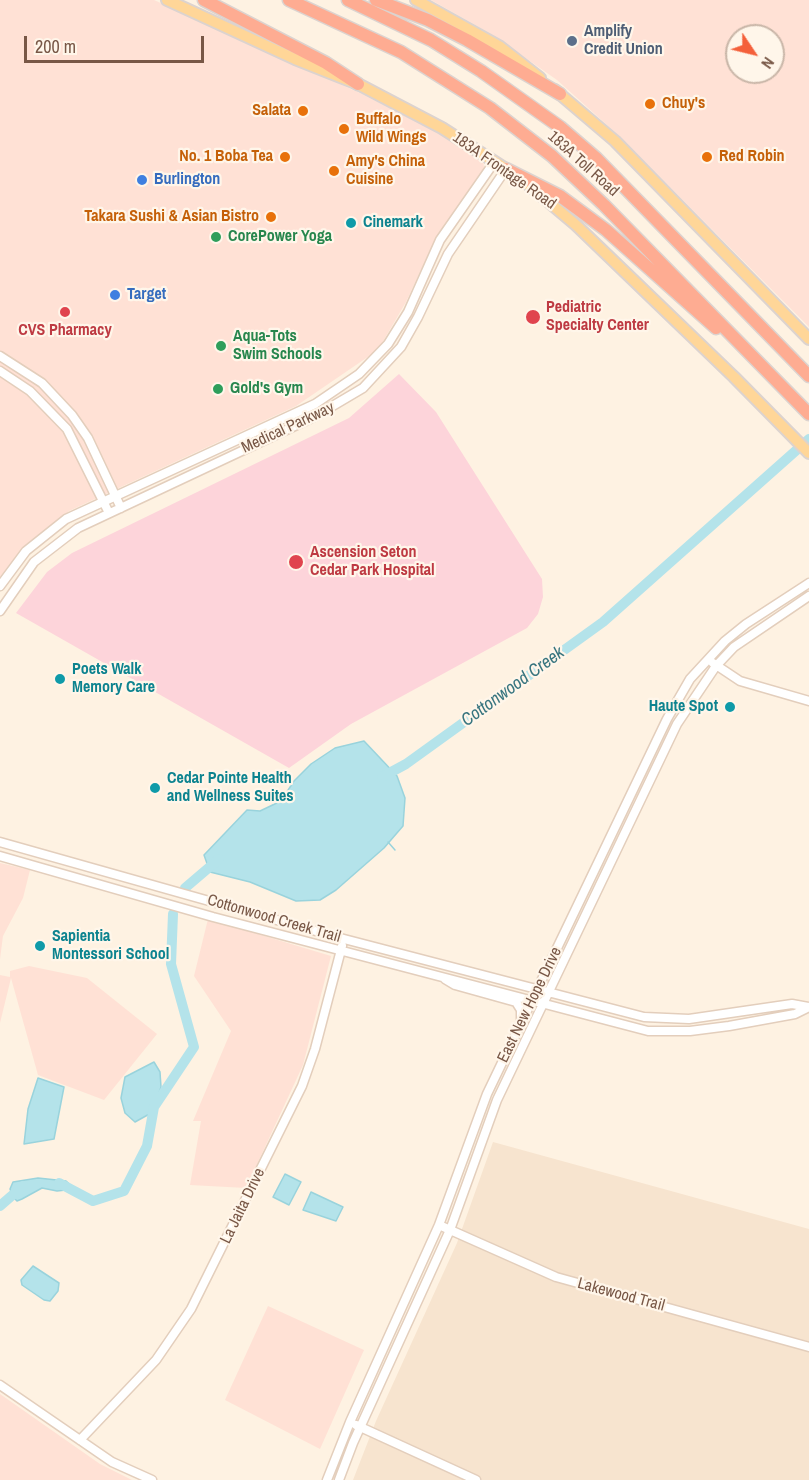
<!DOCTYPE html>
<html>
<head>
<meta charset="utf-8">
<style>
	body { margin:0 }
	#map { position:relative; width:809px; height:1480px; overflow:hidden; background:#fef2e2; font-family:"Archivo Narrow",sans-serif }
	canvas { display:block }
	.north { position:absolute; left:725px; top:24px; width:60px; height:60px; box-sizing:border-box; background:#fff6ea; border:2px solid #c9b6a8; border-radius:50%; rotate:125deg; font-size:16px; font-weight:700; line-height:24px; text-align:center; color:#785746 }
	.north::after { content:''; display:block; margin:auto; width:21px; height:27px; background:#f4603b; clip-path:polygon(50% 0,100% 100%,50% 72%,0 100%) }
	.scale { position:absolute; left:24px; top:36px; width:180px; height:27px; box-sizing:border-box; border:3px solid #785746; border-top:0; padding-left:8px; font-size:18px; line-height:21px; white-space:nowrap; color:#785746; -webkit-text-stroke:4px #fff6ea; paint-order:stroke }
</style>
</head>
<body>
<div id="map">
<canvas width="809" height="1480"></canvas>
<div class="north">N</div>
<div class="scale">200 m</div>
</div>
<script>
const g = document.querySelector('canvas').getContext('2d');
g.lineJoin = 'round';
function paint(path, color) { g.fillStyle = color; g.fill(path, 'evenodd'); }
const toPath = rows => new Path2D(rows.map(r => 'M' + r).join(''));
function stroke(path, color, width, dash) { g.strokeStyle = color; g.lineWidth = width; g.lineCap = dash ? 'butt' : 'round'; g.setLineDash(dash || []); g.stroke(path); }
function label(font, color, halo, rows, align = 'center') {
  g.font = font + ' "Archivo Narrow",sans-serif'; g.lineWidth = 4.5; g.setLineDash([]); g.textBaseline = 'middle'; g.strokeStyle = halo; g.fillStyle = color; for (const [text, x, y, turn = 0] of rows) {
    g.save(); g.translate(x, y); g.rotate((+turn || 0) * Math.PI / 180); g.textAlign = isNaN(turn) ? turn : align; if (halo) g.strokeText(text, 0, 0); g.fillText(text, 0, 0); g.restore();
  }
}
paint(toPath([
	[493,1142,809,1229,809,1480,353,1480,376,1421,457,1243]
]), '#f7e4cf');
paint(toPath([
	[0,0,154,0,362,94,438,133,483,160,484,168,437,236,406,302,378,350,296,406,69,511,23,549,0,577],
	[431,0,809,0,809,327,617,134,557,80,491,34],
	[737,36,773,36,773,72,737,72],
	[0,863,30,870,23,898,3,936,0,959],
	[208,919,331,956,303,1065,246,1188,190,1185,201,1121,193,1121,231,1031,194,976],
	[29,966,87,978,157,1034,104,1100,38,1075,11,978,0,1023,0,975,10,977,10,971],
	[268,1306,364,1350,320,1449,225,1400],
	[0,1394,100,1464,132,1480,0,1480]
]), '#ffe1d5');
paint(toPath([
	[399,374,436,412,542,579,543,597,538,614,527,628,351,724,289,768,16,613,47,572,72,553,349,418]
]), '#fdd4da');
const water = toPath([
	[364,741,397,776,405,798,403,826,384,848,336,890,320,900,296,901,250,882,210,872,204,855,247,810,260,811,281,801,294,781,311,764,335,748,364,741],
	[154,1062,160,1072,161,1087,153,1112,135,1122,125,1113,121,1098,125,1077,154,1062],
	[38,1078,64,1087,54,1139,24,1144,28,1109,38,1078],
	[285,1174,301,1182,289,1205,273,1197,285,1174],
	[38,1178,66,1181,75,1189,57,1191,42,1188,22,1199,17,1201,13,1197,10,1189,13,1182,38,1178],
	[311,1192,343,1207,336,1221,303,1210,311,1192],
	[33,1266,59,1283,58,1291,50,1301,44,1300,22,1285,21,1280,33,1266]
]);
paint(water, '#b4e3ea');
stroke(water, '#99d3dc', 1.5);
stroke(toPath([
	[388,842,395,850]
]), '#99d3dc', 1.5);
stroke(toPath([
	[382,777,406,764,603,622,809,439],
	[185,888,219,859],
	[59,1183,93,1201,124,1191,147,1146,154,1107,194,1047,171,964,173,914],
	[0,1206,23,1186]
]), '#b4e3ea', 10);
const minor = toPath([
	[0,356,42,383,72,415,88,438,121,508],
	[0,371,30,391,67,429,109,513],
	[0,586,26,551,66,519,315,404,359,374,388,344,408,312,440,240,495,161],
	[0,611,34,562,78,528,314,417,363,388,401,347,418,317,448,254,506,169],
	[713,663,740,681,809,701],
	[0,842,344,939,644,1017,689,1019,792,1004,809,1007],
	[0,856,213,917,648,1031,690,1031,729,1026,795,1014,809,1007],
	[445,979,455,985,516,1002,521,1010,521,1021],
	[439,1225,556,1277,809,1347],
	[0,1385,112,1462,152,1480],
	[356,1425,476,1480],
	[80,1440,156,1360,191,1309,302,1086,315,1049,342,946],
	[327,1480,350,1422,439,1225,487,1094,667,719,690,679,725,641,746,624,809,583],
	[339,1480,353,1443,450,1230,497,1100,677,724,716,666,734,647,809,596]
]);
const major = toPath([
	[167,0,295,59,358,84,442,128,512,173],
	[416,0,499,46,540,78],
	[555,90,615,141,809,339],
	[525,182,576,225,734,377,809,453]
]);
const highway = toPath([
	[204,0,326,63,358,84],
	[289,0,401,52,490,108,552,156,604,205,809,414],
	[348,0,431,40,481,71,560,127,596,158,809,376],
	[376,0,428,20,467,40,560,94],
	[506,169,560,196,606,230,716,328]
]);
stroke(minor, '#e3cebc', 11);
stroke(major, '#dcd3cf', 14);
stroke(highway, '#dcd3cf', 15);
stroke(minor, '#fff', 8);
stroke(major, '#ffd698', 10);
stroke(highway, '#feac92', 12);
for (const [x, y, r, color] of [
	[572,41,6,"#5c6f8a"],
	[650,104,6,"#e8710a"],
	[303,111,6,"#e8710a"],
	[344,129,6,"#e8710a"],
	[285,157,6,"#e8710a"],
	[707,157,6,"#e8710a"],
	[334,171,6,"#e8710a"],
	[142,180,6,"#3f7fe0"],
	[271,217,6,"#e8710a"],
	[351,223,6,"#0f9aa8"],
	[216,237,6,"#2e9e5b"],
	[115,295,6,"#3f7fe0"],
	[65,312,6,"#e0444e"],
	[533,317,8,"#e0444e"],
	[221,346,6,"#2e9e5b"],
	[218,389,6,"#2e9e5b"],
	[296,562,8,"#e0444e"],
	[60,679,6,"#0f9aa8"],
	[730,707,6,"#0f9aa8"],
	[155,788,6,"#0f9aa8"],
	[40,946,6,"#0f9aa8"]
]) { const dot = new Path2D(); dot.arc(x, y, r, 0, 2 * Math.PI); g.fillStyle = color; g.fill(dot); stroke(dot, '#fff6ea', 2); }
label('bold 16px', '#4e5e75', '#fff6ea', [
	["Amplify",584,32],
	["Credit Union",584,50]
], 'left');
label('bold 16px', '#c56008', '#fff6ea', [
	["Chuy's",662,104],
	["Salata",291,111,"right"],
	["Buffalo",356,120],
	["Wild Wings",356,138],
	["No. 1 Boba Tea",273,157,"right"],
	["Red Robin",719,157],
	["Amy's China",346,162],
	["Cuisine",346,180],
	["Takara Sushi & Asian Bistro",259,217,"right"]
], 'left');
label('16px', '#785746', '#fff6ea', [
	["183A Toll Road",583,164,42],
	["183A Frontage Road",504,171,35],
	["Medical Parkway",288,428,-25],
	["Cottonwood Creek Trail",274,919,16],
	["East New Hope Drive",530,1005,-64],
	["La Jaita Drive",243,1206,-64],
	["Lakewood Trail",621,1295,15]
]);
label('bold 16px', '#366cbe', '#fff6ea', [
	["Burlington",154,180],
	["Target",127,295]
], 'left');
label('bold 16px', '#0d838f', '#fff6ea', [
	["Cinemark",363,223],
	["Poets Walk",72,670],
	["Memory Care",72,688],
	["Haute Spot",718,707,"right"],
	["Cedar Pointe Health",167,779],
	["and Wellness Suites",167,797],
	["Sapientia",52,937],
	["Montessori School",52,955]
], 'left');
label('bold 16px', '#27864d', '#fff6ea', [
	["CorePower Yoga",228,237],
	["Aqua-Tots",233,337],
	["Swim Schools",233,355],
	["Gold's Gym",230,389]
], 'left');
label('bold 16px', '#be3a42', '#fff6ea', [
	["Pediatric",546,308],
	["Specialty Center",546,326],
	["CVS Pharmacy",65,331,"center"],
	["Ascension Seton",310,553],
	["Cedar Park Hospital",310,571]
], 'left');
label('italic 18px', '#38757f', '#fff6ea', [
	["Cottonwood Creek",513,687,-36]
]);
</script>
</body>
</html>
